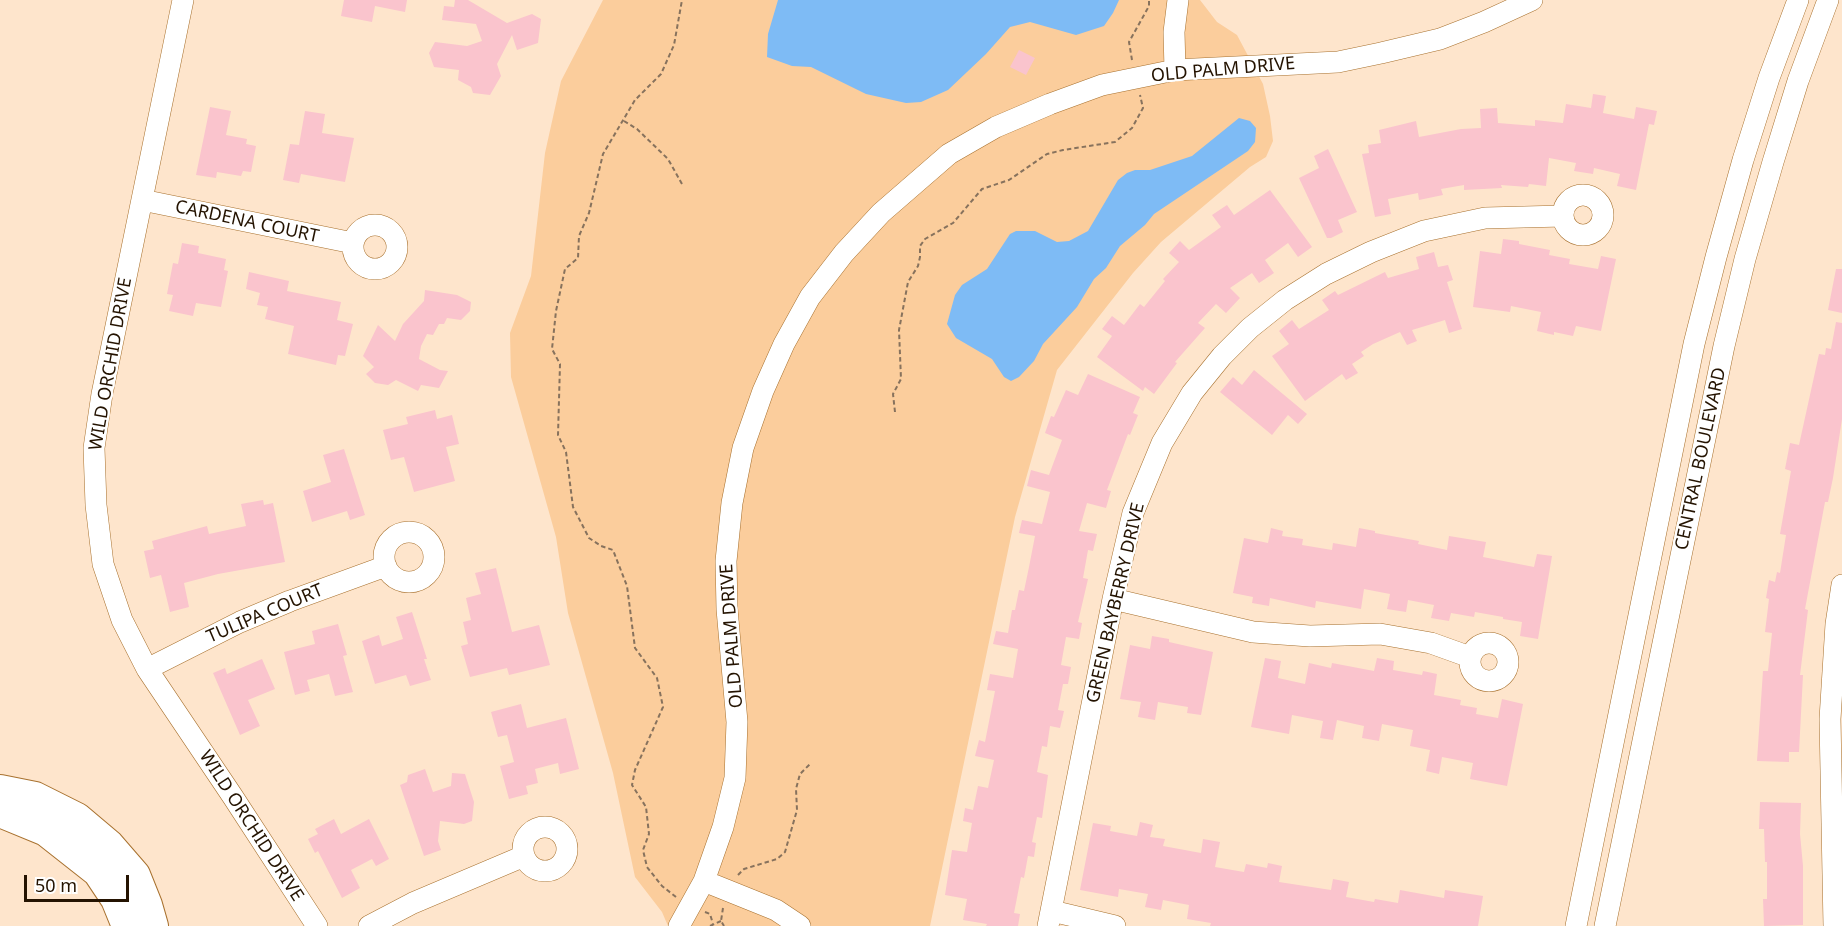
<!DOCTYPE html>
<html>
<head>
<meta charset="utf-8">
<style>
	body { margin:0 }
	#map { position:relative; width:1842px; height:926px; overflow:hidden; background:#fee5cc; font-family:"Noto Sans",sans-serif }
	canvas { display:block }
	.scale { position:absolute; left:24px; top:875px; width:105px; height:27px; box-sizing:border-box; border:3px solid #241301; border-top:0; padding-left:8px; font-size:18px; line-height:21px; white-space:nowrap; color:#241301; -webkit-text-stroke:4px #fff; paint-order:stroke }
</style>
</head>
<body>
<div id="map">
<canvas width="1842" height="926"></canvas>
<div class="scale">50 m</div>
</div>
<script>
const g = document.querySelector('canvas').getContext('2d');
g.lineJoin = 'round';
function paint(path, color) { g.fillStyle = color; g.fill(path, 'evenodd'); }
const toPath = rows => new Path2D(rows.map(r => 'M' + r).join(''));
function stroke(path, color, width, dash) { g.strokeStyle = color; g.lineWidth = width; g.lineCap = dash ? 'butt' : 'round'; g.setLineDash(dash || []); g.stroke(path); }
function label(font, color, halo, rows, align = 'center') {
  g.font = font + ' "Noto Sans",sans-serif'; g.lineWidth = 4.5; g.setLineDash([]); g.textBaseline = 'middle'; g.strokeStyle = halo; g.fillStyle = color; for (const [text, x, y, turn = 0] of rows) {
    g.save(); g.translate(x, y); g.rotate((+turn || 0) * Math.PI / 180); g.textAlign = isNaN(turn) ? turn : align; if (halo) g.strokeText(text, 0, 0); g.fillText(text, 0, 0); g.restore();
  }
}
paint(toPath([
	[603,0,1200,0,1217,22,1237,35,1263,84,1270,116,1273,141,1266,157,1250,167,1161,242,1133,273,1057,370,1015,517,930,926,668,926,662,912,635,877,613,773,568,613,556,537,511,377,510,333,531,276,545,153,561,81]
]), '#fbcd9c');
paint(toPath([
	[778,0,1119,0,1113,13,1104,26,1076,35,1030,22,1010,27,986,54,948,90,921,102,906,103,866,94,811,67,792,66,767,57,768,34],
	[1239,118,1250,121,1256,128,1255,142,1248,151,1154,214,1145,225,1120,246,1106,268,1094,279,1077,307,1043,344,1034,361,1019,377,1011,381,1004,377,992,359,956,338,947,324,955,295,962,285,987,269,1010,234,1016,231,1035,231,1057,242,1069,241,1088,231,1118,180,1127,173,1135,170,1150,170,1192,156]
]), '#7ebbf5');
paint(toPath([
	[344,0,407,0,405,12,375,6,372,22,341,16],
	[455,0,468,0,507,23,532,14,541,19,538,43,517,50,512,35,497,64,501,76,490,95,473,93,471,87,458,80,459,70,434,67,429,53,435,42,467,46,482,41,476,24,442,20,444,6,454,7],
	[1019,50,1035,58,1026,75,1010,67],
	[1593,94,1606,96,1603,113,1634,119,1636,107,1657,111,1654,125,1649,124,1636,190,1617,186,1620,174,1594,168,1593,174,1574,171,1576,163,1549,158,1546,186,1529,184,1528,187,1501,185,1502,188,1464,190,1464,185,1441,189,1443,195,1419,200,1418,193,1388,199,1391,214,1375,217,1362,154,1369,153,1368,145,1381,143,1379,130,1416,121,1419,137,1461,129,1481,128,1480,109,1497,108,1498,123,1535,126,1535,120,1563,123,1566,104,1591,108],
	[210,107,231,111,226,135,247,139,246,144,256,146,251,172,243,171,241,176,217,172,216,178,196,175],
	[305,111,325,114,322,133,354,138,345,182,301,174,299,183,283,180,290,144,299,145],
	[1328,149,1357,212,1338,220,1343,232,1331,238,1327,238,1299,178,1319,168,1314,156],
	[1270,190,1312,247,1298,257,1288,243,1265,260,1274,273,1259,283,1252,273,1230,288,1240,298,1226,313,1216,304,1198,323,1205,328,1175,362,1177,363,1154,394,1145,387,1143,391,1097,357,1112,336,1102,329,1112,316,1124,325,1140,304,1144,307,1165,281,1163,279,1179,262,1169,253,1180,241,1189,250,1221,227,1212,215,1227,205,1234,215],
	[1503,239,1519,241,1519,244,1550,250,1549,255,1570,259,1569,264,1598,269,1601,256,1616,259,1601,331,1576,326,1573,336,1554,332,1554,335,1537,331,1541,312,1511,306,1510,312,1473,307,1480,251,1501,254],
	[182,243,199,246,198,253,226,259,224,270,228,271,221,307,196,303,193,316,169,311,173,295,167,294,173,263,178,264],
	[1434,252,1438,267,1448,265,1453,280,1447,282,1462,329,1449,333,1445,320,1412,330,1417,341,1407,345,1400,332,1373,344,1361,352,1364,356,1352,364,1358,373,1346,380,1342,374,1305,401,1272,356,1289,344,1279,331,1292,320,1299,329,1329,310,1322,300,1335,291,1338,295,1385,272,1388,278,1419,269,1416,257],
	[1836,269,1842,269,1842,313,1828,310],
	[249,272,289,281,287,291,341,302,337,320,353,324,345,356,338,355,336,365,288,354,294,326,265,319,268,307,257,305,260,293,246,289],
	[425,290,457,295,471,302,470,311,461,320,447,318,444,324,439,324,433,335,427,334,421,346,419,359,440,370,448,371,439,388,421,385,418,391,396,380,388,385,375,383,366,374,374,367,363,356,378,325,395,341,403,324,424,301],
	[1836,322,1842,323,1842,419,1833,478,1828,502,1825,502,1805,609,1808,610,1800,675,1803,675,1799,752,1789,752,1789,762,1757,761,1763,671,1768,671,1772,633,1765,632,1769,599,1766,598,1769,580,1775,582,1777,572,1780,573,1786,535,1780,534,1791,471,1785,469,1790,443,1799,445,1819,354,1825,355,1826,348,1831,349],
	[1254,370,1307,414,1298,424,1288,415,1272,435,1220,392,1233,377,1242,385],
	[1088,374,1140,397,1133,413,1138,415,1130,435,1128,434,1107,490,1111,491,1106,508,1087,503,1079,531,1097,534,1093,551,1088,550,1083,578,1088,579,1078,622,1082,623,1079,639,1066,637,1061,665,1071,667,1068,684,1063,684,1058,710,1064,711,1060,728,1050,726,1047,747,1042,746,1037,772,1048,775,1042,818,1037,817,1032,842,1036,843,1034,857,1028,856,1024,878,1021,877,1014,913,1020,914,1018,926,986,926,987,924,963,920,967,899,945,895,952,850,967,852,972,823,963,821,965,808,973,810,978,786,988,788,994,760,975,756,979,740,985,742,995,691,987,690,990,674,1013,678,1018,649,993,644,996,631,1008,633,1012,610,1015,610,1019,590,1024,591,1029,567,1035,536,1019,533,1022,520,1042,524,1050,492,1027,486,1031,470,1049,475,1062,440,1045,433,1051,416,1054,417,1066,390,1078,395],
	[435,410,437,419,452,415,459,444,446,447,455,481,414,492,404,457,391,460,383,430,408,424,406,417],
	[344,449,365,515,350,520,347,511,312,522,303,491,331,482,323,455],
	[263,500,264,505,273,503,285,562,218,574,184,583,189,607,170,612,161,575,150,578,144,551,154,549,152,541,207,526,209,534,246,526,241,504],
	[1271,528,1283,531,1282,536,1303,539,1302,545,1332,550,1333,543,1356,547,1359,528,1375,531,1375,533,1419,541,1418,544,1447,550,1449,536,1486,542,1483,557,1534,567,1537,554,1552,556,1538,639,1520,636,1522,622,1503,619,1503,617,1475,612,1474,617,1451,613,1449,621,1431,618,1434,605,1408,600,1406,612,1387,609,1390,594,1364,589,1361,609,1316,601,1315,608,1270,598,1269,606,1252,603,1253,597,1233,593,1244,538,1268,543],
	[496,568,512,632,539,625,550,665,509,675,507,668,470,677,461,646,468,644,463,622,471,620,466,598,481,594,475,573],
	[412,612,427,659,424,659,431,680,410,686,406,675,375,684,362,641,379,635,382,646,403,639,396,617],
	[338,624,347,655,343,656,353,692,335,696,329,674,307,680,310,691,295,695,284,652,315,644,312,631],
	[1152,636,1169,639,1169,642,1213,652,1201,715,1187,713,1188,707,1158,702,1155,720,1138,717,1141,702,1120,699,1130,645,1150,649],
	[1265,658,1281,661,1278,678,1305,684,1309,663,1331,668,1332,663,1374,671,1377,658,1394,661,1393,670,1422,675,1423,671,1437,674,1434,695,1461,700,1460,705,1477,708,1476,714,1498,718,1502,699,1523,704,1507,786,1470,779,1473,763,1442,757,1439,774,1426,771,1430,750,1410,746,1413,730,1382,724,1379,741,1362,738,1364,726,1337,720,1333,740,1320,738,1323,721,1292,715,1289,734,1251,727],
	[262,659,275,689,248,700,260,726,240,735,213,673,225,668,227,674],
	[521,704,527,728,566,718,579,769,560,774,558,763,535,769,538,783,526,786,528,794,509,799,500,766,514,762,507,735,498,737,491,712],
	[425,769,433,792,451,786,452,773,465,774,474,802,472,821,464,824,440,821,438,841,441,850,424,856,400,785,407,782,408,775],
	[1760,802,1801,803,1800,834,1803,866,1803,925,1764,926,1763,899,1767,899,1767,862,1765,862,1764,829,1759,829],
	[334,819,341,834,369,819,389,859,376,866,372,859,351,870,360,888,342,898,318,851,315,853,308,839,318,834,315,829],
	[1140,822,1153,825,1150,837,1165,839,1163,846,1201,853,1203,839,1220,842,1215,867,1244,872,1246,864,1267,868,1268,863,1282,866,1279,882,1331,890,1333,879,1349,882,1346,897,1374,902,1375,899,1398,903,1400,890,1444,898,1445,890,1483,896,1478,926,1210,926,1211,923,1187,919,1189,905,1163,900,1161,910,1145,907,1148,894,1119,889,1118,897,1080,890,1093,823,1111,826,1110,831,1137,836]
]), '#fac4cd');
const minor = toPath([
	[183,0,102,394,94,448,96,505,103,564,122,620,147,669,233,797,317,926],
	[1175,70,1174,32,1178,0],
	'1563 215a20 20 0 1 1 40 0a20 20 0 1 1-40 0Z',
	[142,200,353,243],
	'353 247a22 22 0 1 1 44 0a22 22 0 1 1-44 0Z',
	'384 557a25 25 0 1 1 50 0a25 25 0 1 1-50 0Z',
	[1113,599,1253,632,1310,636,1380,634,1431,643,1470,657],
	'1470 662a19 19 0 1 1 38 0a19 19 0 1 1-38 0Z',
	[147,669,240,622,290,601,386,566],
	'523 849a22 22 0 1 1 44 0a22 22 0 1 1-44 0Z',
	[704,881,776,910,800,926],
	[1052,911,1115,926],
	[369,926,413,903,524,856],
	[679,926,704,881,723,827,735,778,737,722,727,609,726,561,732,503,743,448,763,391,784,344,810,297,844,253,881,213,949,154,996,127,1050,104,1102,85,1175,70,1338,62,1381,53,1440,39,1484,22,1532,0],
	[1048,926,1113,599,1133,513,1162,443,1192,393,1222,356,1250,328,1285,300,1326,274,1371,252,1424,231,1485,218,1563,216],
	[1576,926,1694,344,1716,257,1743,160,1769,78,1798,0],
	[1605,926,1724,346,1745,259,1773,162,1798,81,1828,0],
	[1834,926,1830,719,1836,624,1842,585]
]);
const highway = toPath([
	[0,790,35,797,77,818,109,845,135,875,147,905,153,926],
	[0,812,46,831,98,872,116,899,127,926]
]);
stroke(minor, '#a8712e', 22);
stroke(highway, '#a8712e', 32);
stroke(toPath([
	[1132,60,1129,42,1149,6,1149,0],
	[624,121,637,129,668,159,682,184],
	[895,412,893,394,901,379,899,330,908,282,918,266,920,257,920,246,925,239,953,223,982,189,1009,180,1047,154,1063,150,1115,142,1132,128,1143,108,1140,95],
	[738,875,744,869,777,859,785,852,797,810,796,789,800,774,811,763],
	[676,897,662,886,647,867,643,850,649,834,646,807,632,785,635,770,663,707,657,678,635,648,627,586,613,550,601,546,589,538,573,507,566,452,558,435,560,364,552,349,556,311,565,269,578,258,579,236,589,213,603,154,635,100,661,74,674,45,682,0],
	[723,908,721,921,724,926],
	[705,912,710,914,713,924],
	[710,926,721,921]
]), '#87725d', 2, [4.5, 3]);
stroke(minor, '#fff', 21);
stroke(highway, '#fff', 30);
label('18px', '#241301', '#fff', [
	["OLD PALM DRIVE",1223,70,-5],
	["CARDENA COURT",247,222,12],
	["WILD ORCHID DRIVE",111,364,-80],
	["CENTRAL BOULEVARD",1701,459,-78],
	["GREEN BAYBERRY DRIVE",1116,603,-77],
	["TULIPA COURT",265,614,-23],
	["OLD PALM DRIVE",732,636,-94],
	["WILD ORCHID DRIVE",251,826,57]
]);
</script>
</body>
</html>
